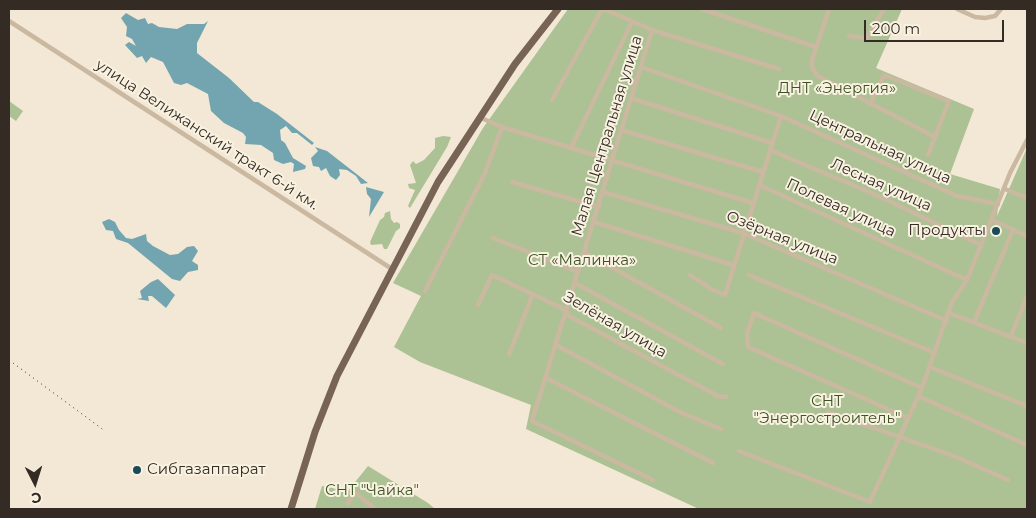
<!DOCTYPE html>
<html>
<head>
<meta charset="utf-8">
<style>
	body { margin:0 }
	#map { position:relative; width:1036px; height:518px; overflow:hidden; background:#f2e8d5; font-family:Montserrat,sans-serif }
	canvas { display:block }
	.frame { position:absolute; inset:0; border:10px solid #332b24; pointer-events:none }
	.north { position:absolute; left:10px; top:458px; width:50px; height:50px; -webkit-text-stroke:4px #faf2e1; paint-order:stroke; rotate:175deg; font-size:14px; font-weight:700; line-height:20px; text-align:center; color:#332b24 }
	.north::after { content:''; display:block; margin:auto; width:18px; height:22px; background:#332b24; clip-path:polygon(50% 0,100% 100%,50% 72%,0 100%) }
	.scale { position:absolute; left:864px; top:20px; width:140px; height:22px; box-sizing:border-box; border:2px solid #332b24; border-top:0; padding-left:6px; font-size:15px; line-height:18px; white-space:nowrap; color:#332b24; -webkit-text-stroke:4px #faf2e1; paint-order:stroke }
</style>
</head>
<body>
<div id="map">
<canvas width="1036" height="518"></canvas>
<div class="frame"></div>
<div class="north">С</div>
<div class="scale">200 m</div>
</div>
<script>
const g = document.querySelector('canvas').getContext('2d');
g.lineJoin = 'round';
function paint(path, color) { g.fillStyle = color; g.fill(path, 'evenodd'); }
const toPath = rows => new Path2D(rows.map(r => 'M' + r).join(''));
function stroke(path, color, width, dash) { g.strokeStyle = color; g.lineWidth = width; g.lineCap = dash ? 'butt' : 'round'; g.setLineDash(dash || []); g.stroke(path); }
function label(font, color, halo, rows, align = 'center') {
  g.font = font + ' Montserrat,sans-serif'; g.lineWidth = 4; g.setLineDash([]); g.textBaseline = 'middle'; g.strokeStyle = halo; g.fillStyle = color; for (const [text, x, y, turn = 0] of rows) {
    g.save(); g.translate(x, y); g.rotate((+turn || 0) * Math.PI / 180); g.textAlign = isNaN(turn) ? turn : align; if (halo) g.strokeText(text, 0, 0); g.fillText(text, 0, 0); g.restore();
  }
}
paint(toPath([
	[568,9,902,9,876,68,974,109,950,174,1000,189,997,216,1027,148,1027,509,699,509,526,429,531,405,420,362,394,347,421,296,393,283,483,128],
	[9,101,23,111,16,121,9,116],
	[443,136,451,137,447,147,410,208,408,206,415,190,409,188,408,184,416,183,410,165,413,161,416,164,424,160,435,148,435,138],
	[390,211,391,219,394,223,397,222,400,224,400,228,396,231,387,249,384,249,382,244,371,245,370,242,380,220,384,217,385,213],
	[368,466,428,503,435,509,315,509,322,486,348,491]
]), '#acc194');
paint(toPath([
	[126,13,138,20,145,18,148,24,152,23,159,27,177,29,187,24,204,24,208,21,197,43,197,53,229,78,254,102,258,102,277,114,314,143,312,145,297,133,292,133,286,126,280,130,281,140,285,143,293,158,306,166,305,169,293,172,294,164,291,162,283,164,274,160,273,153,261,145,245,144,246,137,243,133,224,123,211,111,208,94,187,83,181,85,174,83,163,62,151,57,146,63,142,56,137,58,125,45,129,42,136,46,132,39,126,36,127,27,121,18],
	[315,147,327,151,368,183,361,184,356,176,347,170,339,169,340,175,336,180,330,176,326,168,321,171,319,167,313,166,311,158,318,151],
	[366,187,384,192,369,217,371,199,367,194],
	[109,219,115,222,119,230,126,238,132,239,146,234,147,241,153,246,170,255,178,254,187,247,194,246,198,251,192,261,198,265,198,270,188,272,180,281,172,279,128,243,116,239,113,231,106,230,102,222],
	[158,279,175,295,166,308,152,296,148,296,149,301,137,299,142,298,140,291,151,282]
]), '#72a5b0');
stroke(toPath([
	[604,9,652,30,779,69],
	[702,9,816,47],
	[829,9,812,60,812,68,818,76,935,137],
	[957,9,975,17,985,18,995,16,1001,9],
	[9,21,392,269],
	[652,30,532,421,653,480],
	[849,36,867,38,884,9],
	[641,67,781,116,957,196,998,204],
	[631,98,772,143],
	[552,100,602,9],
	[870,104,884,75,949,101,928,155],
	[479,117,502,127,753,203],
	[621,130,763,172],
	[571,148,632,22],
	[770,150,874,194,981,245],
	[512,182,599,207],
	[759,185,967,280],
	[1005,189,1027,198],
	[603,192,743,233,947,321],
	[992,220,1027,236],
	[594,222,733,265],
	[493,238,578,272],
	[584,252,721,328],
	[690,275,711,289,725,295,781,116],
	[749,275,935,353],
	[575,283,723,364],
	[425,291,485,173,502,127],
	[478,305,492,275,566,310,569,316,718,396,726,397],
	[949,313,1027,343],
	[974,322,1013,230],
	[1011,336,1027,296],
	[556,345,680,412,721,429],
	[509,354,533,294],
	[930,367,1027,406],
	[546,378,713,463],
	[918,396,1027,445],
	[828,412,954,456,1008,480],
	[908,418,748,347,747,333,754,313,922,388],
	[739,451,870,502,922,388,952,302,967,280,1010,173,1027,140],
	[348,503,355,492,375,509]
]), '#cab9a0', 4.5);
stroke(toPath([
	[291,509,315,432,337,376,438,182,515,64,558,9]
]), '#776454', 7);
stroke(toPath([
	[9,360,105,431]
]), '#332b24', 1, [1, 4]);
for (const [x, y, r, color] of [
	[996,231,5,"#184a57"],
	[137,470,5,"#184a57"]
]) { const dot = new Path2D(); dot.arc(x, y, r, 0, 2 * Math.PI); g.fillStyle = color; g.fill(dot); stroke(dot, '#faf2e1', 2); }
label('15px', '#3c5326', '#faf2e1', [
	["ДНТ «Энергия»",837,89],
	["CТ «Малинка»",582,261],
	["СНТ",827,402],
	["\"Энергостроитель\"",827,419],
	["СНТ \"Чайка\"",372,491]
]);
label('15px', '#332b24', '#faf2e1', [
	["улица Велижанский тракт 6-й км.",207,135,33],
	["Малая Центральная улица",607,136,-73],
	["Центральная улица",880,147,25],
	["Лесная улица",881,185,24],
	["Полевая улица",841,208,25],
	["Озёрная улица",782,238,22],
	["Зелёная улица",615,325,30]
]);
label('15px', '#332b24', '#faf2e1', [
	["Продукты",986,231],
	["Сибгазаппарат",147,470,"left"]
], 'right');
</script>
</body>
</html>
